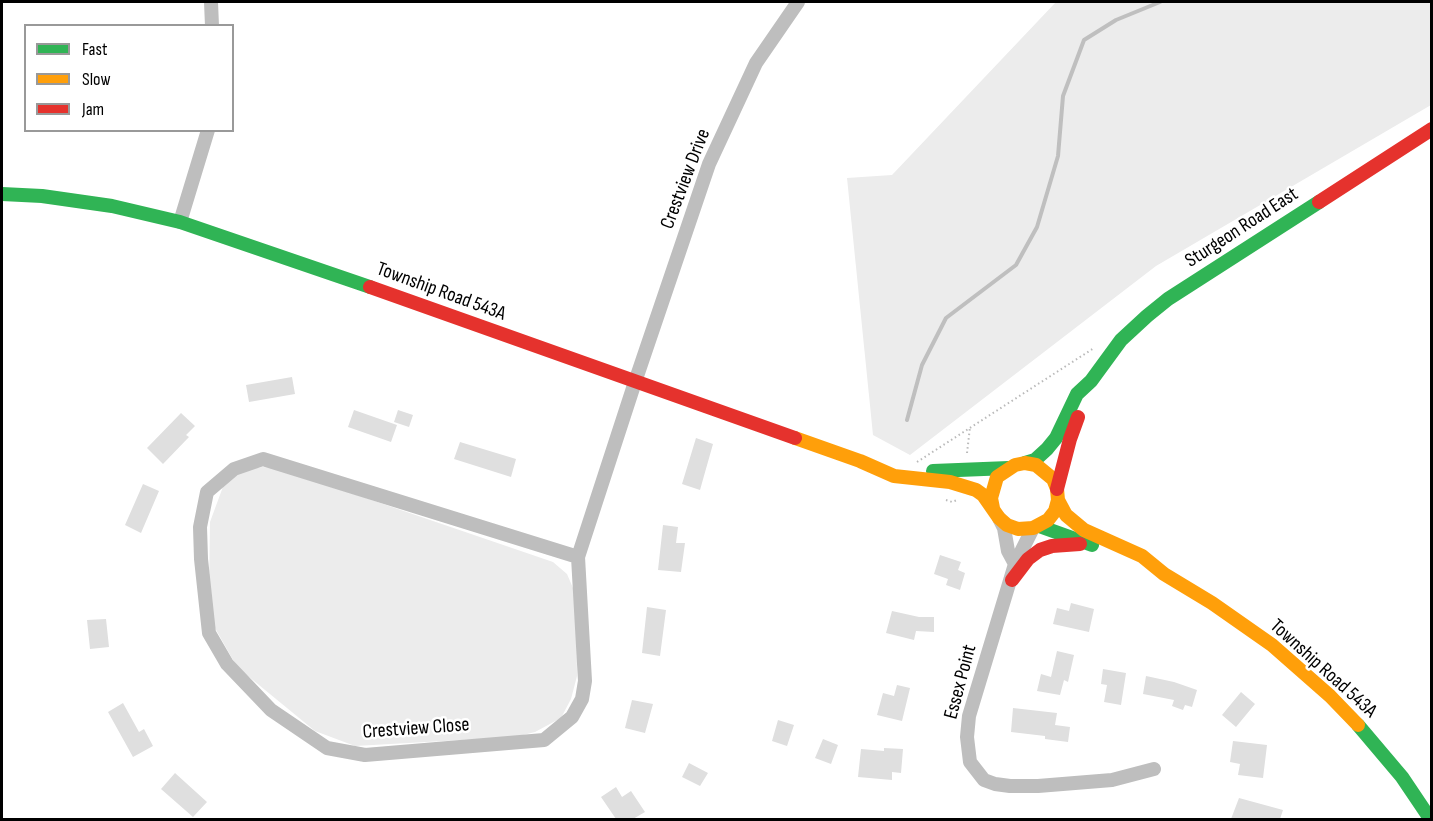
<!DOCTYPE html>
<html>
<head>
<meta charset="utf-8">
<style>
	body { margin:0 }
	#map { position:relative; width:1433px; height:821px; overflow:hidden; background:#fff; font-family:"Sofia Sans Condensed",sans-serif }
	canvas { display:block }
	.frame { position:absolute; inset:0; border:3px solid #000; pointer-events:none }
	.legend { position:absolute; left:24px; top:24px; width:210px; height:108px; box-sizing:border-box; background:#fff; border:2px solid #999; margin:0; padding:8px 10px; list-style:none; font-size:18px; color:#000 }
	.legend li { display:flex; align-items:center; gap:12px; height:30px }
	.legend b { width:30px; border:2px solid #999 }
</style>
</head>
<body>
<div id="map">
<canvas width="1433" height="821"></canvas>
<div class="frame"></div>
<ul class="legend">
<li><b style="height:8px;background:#30b455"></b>Fast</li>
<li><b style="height:8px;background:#ff9f0a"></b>Slow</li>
<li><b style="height:8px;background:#e5322d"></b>Jam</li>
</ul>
</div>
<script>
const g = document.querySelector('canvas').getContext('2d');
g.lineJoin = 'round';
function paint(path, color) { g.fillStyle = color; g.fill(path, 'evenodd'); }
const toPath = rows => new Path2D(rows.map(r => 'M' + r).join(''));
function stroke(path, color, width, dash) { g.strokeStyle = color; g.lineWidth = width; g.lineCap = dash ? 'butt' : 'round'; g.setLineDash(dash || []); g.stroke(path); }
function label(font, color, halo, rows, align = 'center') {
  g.font = font + ' "Sofia Sans Condensed",sans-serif'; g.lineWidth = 5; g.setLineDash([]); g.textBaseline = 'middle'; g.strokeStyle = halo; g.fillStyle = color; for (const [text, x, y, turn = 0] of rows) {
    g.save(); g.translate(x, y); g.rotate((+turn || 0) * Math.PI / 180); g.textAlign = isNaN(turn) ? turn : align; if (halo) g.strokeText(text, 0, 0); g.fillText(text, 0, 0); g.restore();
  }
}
paint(toPath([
	[1056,2,1431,2,1431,105,1156,266,910,455,873,435,847,178,892,175],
	[262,467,278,468,553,562,567,574,576,595,577,676,571,699,561,718,535,732,515,737,355,746,315,731,237,667,215,628,209,591,210,522,224,484,240,471]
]), '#ececec');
stroke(toPath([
	[907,420,922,365,946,318,1016,265,1037,227,1058,156,1063,96,1084,40,1116,20,1160,2]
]), '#bfbfbf', 4);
paint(toPath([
	[292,377,295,394,249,402,246,385],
	[354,410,397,425,391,442,348,427],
	[398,410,413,415,409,427,394,422],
	[181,413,195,426,186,435,189,437,163,464,147,448],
	[696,438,713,444,700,490,682,484],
	[460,442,516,459,511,477,454,459],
	[143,484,159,491,141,533,125,525],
	[663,525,678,527,676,543,685,543,681,572,658,570],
	[940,555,961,562,958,570,965,573,960,590,946,585,948,579,934,574],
	[1071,603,1094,609,1089,632,1053,624,1057,608,1069,611],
	[647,607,666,610,660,656,642,653],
	[892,611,919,617,934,617,934,632,916,631,914,640,886,633],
	[106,619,109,647,90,649,87,620],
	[1057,651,1074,655,1068,682,1064,680,1060,695,1037,691,1041,674,1051,677],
	[1103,669,1126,673,1121,705,1104,702,1107,685,1101,684],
	[1146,676,1174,682,1197,690,1192,707,1185,705,1183,710,1172,706,1174,700,1143,694],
	[897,685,910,688,902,721,877,715,883,693,894,696],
	[1241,692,1255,704,1236,727,1222,715],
	[632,700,653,704,645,733,625,728],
	[123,703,139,732,144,729,153,746,133,757,108,712],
	[1013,708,1057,713,1055,725,1070,727,1068,742,1045,739,1045,736,1011,732],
	[778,720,794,725,787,746,772,741],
	[823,739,838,745,831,764,815,758],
	[1233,741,1267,745,1263,778,1238,775,1240,764,1230,762],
	[884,748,903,749,901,773,892,772,892,780,858,777,861,749,884,751],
	[689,763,708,773,700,786,682,777],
	[175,773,207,802,193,817,161,789],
	[616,787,622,797,631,791,645,812,633,819,616,819,601,797],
	[1239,798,1283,810,1280,819,1231,819]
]), '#dfdfdf');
stroke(toPath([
	[967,453,970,427],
	[917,462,1094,348],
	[946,500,952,502,957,500]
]), '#b9b9b9', 2, [1.5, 3]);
stroke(toPath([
	[211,2,212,26],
	[180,222,208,130],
	[999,518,1004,528,1008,551,1015,564],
	[1033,528,1015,564,969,716,967,737,970,762,984,780,995,784,1010,786,1038,786,1112,780,1154,769],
	[578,557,263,459,234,469,207,492,200,527,201,559,209,633,227,664,271,710,327,748,365,755,544,740,572,717,582,699,585,681,578,557,635,382,709,164,756,63,798,2]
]), '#bebebe', 14);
stroke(toPath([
	[2,194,42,196,112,206,180,222,370,287],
	[1025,463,1035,460,1047,449,1056,438,1077,394,1091,381,1121,340,1147,316,1168,299,1319,202],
	[933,471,1009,468],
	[1039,526,1092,545],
	[1358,725,1402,777,1431,820]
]), '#30b455', 14);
stroke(toPath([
	[795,438,860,461,894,476,950,482,976,490,983,495,999,518,1007,525,1018,529,1033,528,1048,520,1055,511,1058,500,1057,489,1053,479,1036,465,1025,463,1015,465,997,477,991,498,993,508],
	[1058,500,1066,515,1084,530,1142,556,1164,574,1212,603,1272,645,1330,696,1358,725]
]), '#ff9f0a', 14);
stroke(toPath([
	[1319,202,1432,129],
	[370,287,795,438],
	[1057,489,1070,439,1078,417],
	[1012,580,1028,559,1040,550,1052,546,1080,544]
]), '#e5322d', 14);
label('20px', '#000', '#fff', [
	["Crestview Drive",686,179,-69],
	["Sturgeon Road East",1242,228,-33],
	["Township Road 543A",441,292,20],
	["Township Road 543A",1323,669,42],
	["Essex Point",961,682,-75],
	["Crestview Close",416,729,-4]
]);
</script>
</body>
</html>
